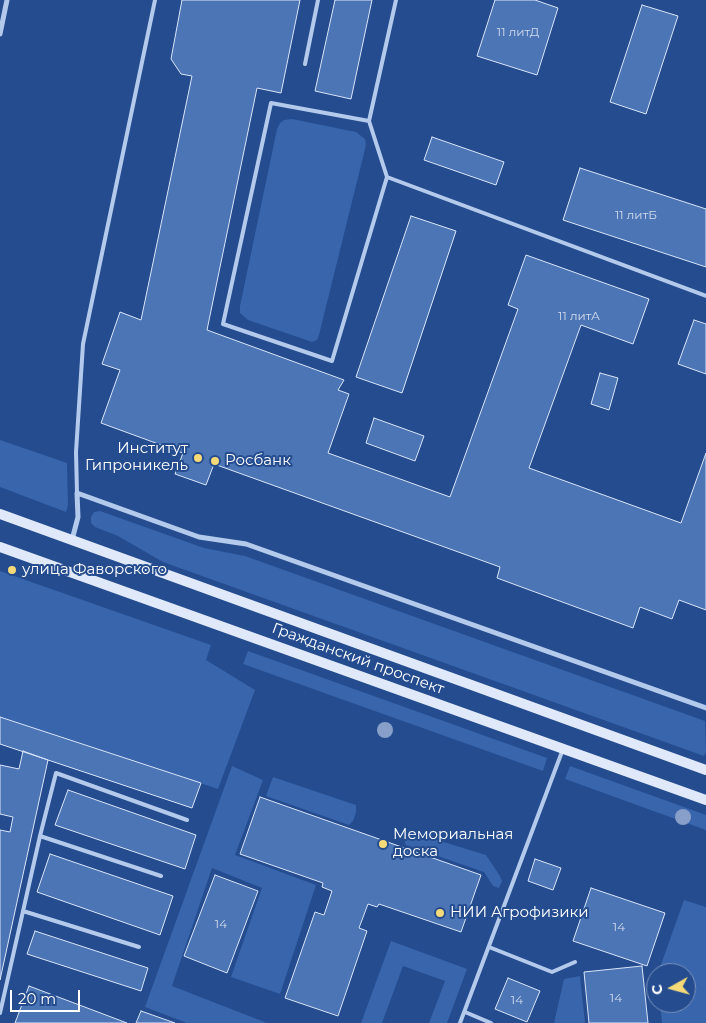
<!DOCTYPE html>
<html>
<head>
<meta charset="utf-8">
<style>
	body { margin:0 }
	#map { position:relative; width:706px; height:1023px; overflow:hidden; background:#244c8f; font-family:Montserrat,sans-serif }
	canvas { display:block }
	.north { position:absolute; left:646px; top:963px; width:50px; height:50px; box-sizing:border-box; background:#244c8f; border:1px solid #7c94bc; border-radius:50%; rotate:263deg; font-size:14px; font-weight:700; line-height:20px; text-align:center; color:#fff }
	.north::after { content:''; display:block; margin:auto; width:18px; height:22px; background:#f6da77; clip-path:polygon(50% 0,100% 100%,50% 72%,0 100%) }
	.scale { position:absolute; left:10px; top:990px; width:70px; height:22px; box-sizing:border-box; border:2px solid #fff; border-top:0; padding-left:6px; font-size:15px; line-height:18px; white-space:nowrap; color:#fff; -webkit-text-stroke:4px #244c8f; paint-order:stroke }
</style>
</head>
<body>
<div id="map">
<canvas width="706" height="1023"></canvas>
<div class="north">С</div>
<div class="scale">20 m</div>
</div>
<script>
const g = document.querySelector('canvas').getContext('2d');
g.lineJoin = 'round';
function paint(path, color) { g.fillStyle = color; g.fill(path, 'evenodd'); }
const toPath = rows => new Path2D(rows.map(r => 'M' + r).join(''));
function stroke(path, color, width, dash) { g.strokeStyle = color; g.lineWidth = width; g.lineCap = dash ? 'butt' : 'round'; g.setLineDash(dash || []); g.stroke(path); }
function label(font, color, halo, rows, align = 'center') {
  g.font = font + ' Montserrat,sans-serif'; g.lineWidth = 4; g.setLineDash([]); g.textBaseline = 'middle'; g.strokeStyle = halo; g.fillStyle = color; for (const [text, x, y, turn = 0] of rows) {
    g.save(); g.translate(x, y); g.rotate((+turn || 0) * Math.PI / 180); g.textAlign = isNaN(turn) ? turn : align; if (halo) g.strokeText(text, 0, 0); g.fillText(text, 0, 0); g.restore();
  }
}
paint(toPath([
	[292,119,356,132,365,139,366,145,319,335,317,340,312,342,248,320,240,313,240,306,277,129,280,123,284,120],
	[0,440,67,463,68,505,66,512,0,487],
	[100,511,204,548,245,556,705,721,706,752,704,756,163,562,118,536,95,527,91,523,91,517,94,512],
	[0,571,211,645,206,660,255,690,218,789,0,717],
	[248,651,547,758,543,771,243,664],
	[232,766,263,780,235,855,316,885,280,994,231,977,262,888,212,868,172,986,267,1023,187,1023,145,1007],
	[570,766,706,815,706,830,565,779],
	[273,777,356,805,356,813,353,821,349,825,266,796],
	[411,832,486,855,500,876,502,881,499,888,493,886,484,872,406,845,404,840,406,833],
	[684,900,706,907,706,1023,662,1023,660,1003,686,1003,686,973,658,973],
	[391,941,467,969,447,1023,429,1023,445,981,403,966,382,1023,361,1023],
	[580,976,585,1023,554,1023,564,979]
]), '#3865ac');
const building = toPath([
	[182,0,300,0,281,93,257,88,207,330,344,380,338,390,349,394,328,453,450,497,518,309,508,305,526,255,649,299,633,344,581,325,529,468,681,523,706,453,706,610,679,600,672,619,640,607,633,628,497,578,500,567,214,464,206,485,175,474,183,453,101,423,120,370,102,364,120,312,141,320,192,76,181,74,171,59,182,0],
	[335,0,372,0,351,99,315,91,335,0],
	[495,0,535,0,558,8,537,75,477,56,495,0],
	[642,5,678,16,646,114,610,102,642,5],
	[432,137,504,162,496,185,424,160,432,137],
	[580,168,706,209,706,267,563,220,580,168],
	[411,216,456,231,402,393,356,377,411,216],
	[694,320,706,324,706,374,678,364,694,320],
	[600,373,618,378,609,410,591,404,600,373],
	[374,418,424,436,415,461,366,443,374,418],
	[0,717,201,783,192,808,0,744,0,717],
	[23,751,48,760,0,980,0,830,10,832,13,817,0,814,0,765,19,769,23,751],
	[68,790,196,835,185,869,55,825,68,790],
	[260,797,481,875,461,932,379,904,377,907,368,904,359,928,367,931,338,1016,285,998,315,912,324,915,332,891,322,887,323,883,240,854,260,797],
	[50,854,173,896,160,935,37,892,50,854],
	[535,859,561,868,553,890,528,881,535,859],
	[215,875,258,891,227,973,184,956,215,875],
	[591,888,665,913,647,966,573,941,591,888],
	[35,931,148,968,141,991,27,954,35,931],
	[642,966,648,1023,589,1023,584,972,642,966],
	[508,978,540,991,527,1022,495,1009,508,978],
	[29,986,127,1023,15,1023,29,986],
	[141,1011,175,1023,136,1023,141,1011]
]);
paint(building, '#4c75b6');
stroke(building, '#d9e5f9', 1);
stroke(toPath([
	[305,64,318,0],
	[369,121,271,103,223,324,332,361,387,177,369,121,396,0],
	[387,177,706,296],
	[77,493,76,452,83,344,155,0],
	[40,836,161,876],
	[23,911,139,947],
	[489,947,552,972,575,962],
	[465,1012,491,1023],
	[0,1013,40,836,56,773,187,820],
	[460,1023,563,749]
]), '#b4caec', 4);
stroke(toPath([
	[0,34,7,0],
	[72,540,78,517,77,493,199,537,246,544,706,708]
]), '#b4caec', 5);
stroke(toPath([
	[0,514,706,770],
	[0,547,706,800]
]), '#e0e9f9', 10);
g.fillStyle = '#88a0c9';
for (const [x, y] of [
	[385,730],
	[683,817]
]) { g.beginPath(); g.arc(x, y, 8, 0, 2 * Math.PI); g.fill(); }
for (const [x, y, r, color] of [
	[198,458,5,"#f6da77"],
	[215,461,5,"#f6da77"],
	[12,570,5,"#f6da77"],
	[383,844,5,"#f6da77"],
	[440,913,5,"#f6da77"]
]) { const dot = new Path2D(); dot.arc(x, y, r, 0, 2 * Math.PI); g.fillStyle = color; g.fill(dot); stroke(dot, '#244c8f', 2); }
label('12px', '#d2dced', null, [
	["11 литД",518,32],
	["11 литБ",636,215],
	["11 литА",579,316],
	["14",221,924],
	["14",619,927],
	["14",616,998],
	["14",517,1000]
]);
label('15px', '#fff', '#244c8f', [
	["Институт",188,449,"right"],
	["Гипроникель",188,466,"right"],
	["Росбанк",225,461],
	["улица Фаворского",22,570],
	["Мемориальная",393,835],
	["доска",393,852],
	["НИИ Агрофизики",450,913]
], 'left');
label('15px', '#fff', '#244c8f', [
	["Гражданский проспект",358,659,20]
]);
</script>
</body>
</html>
